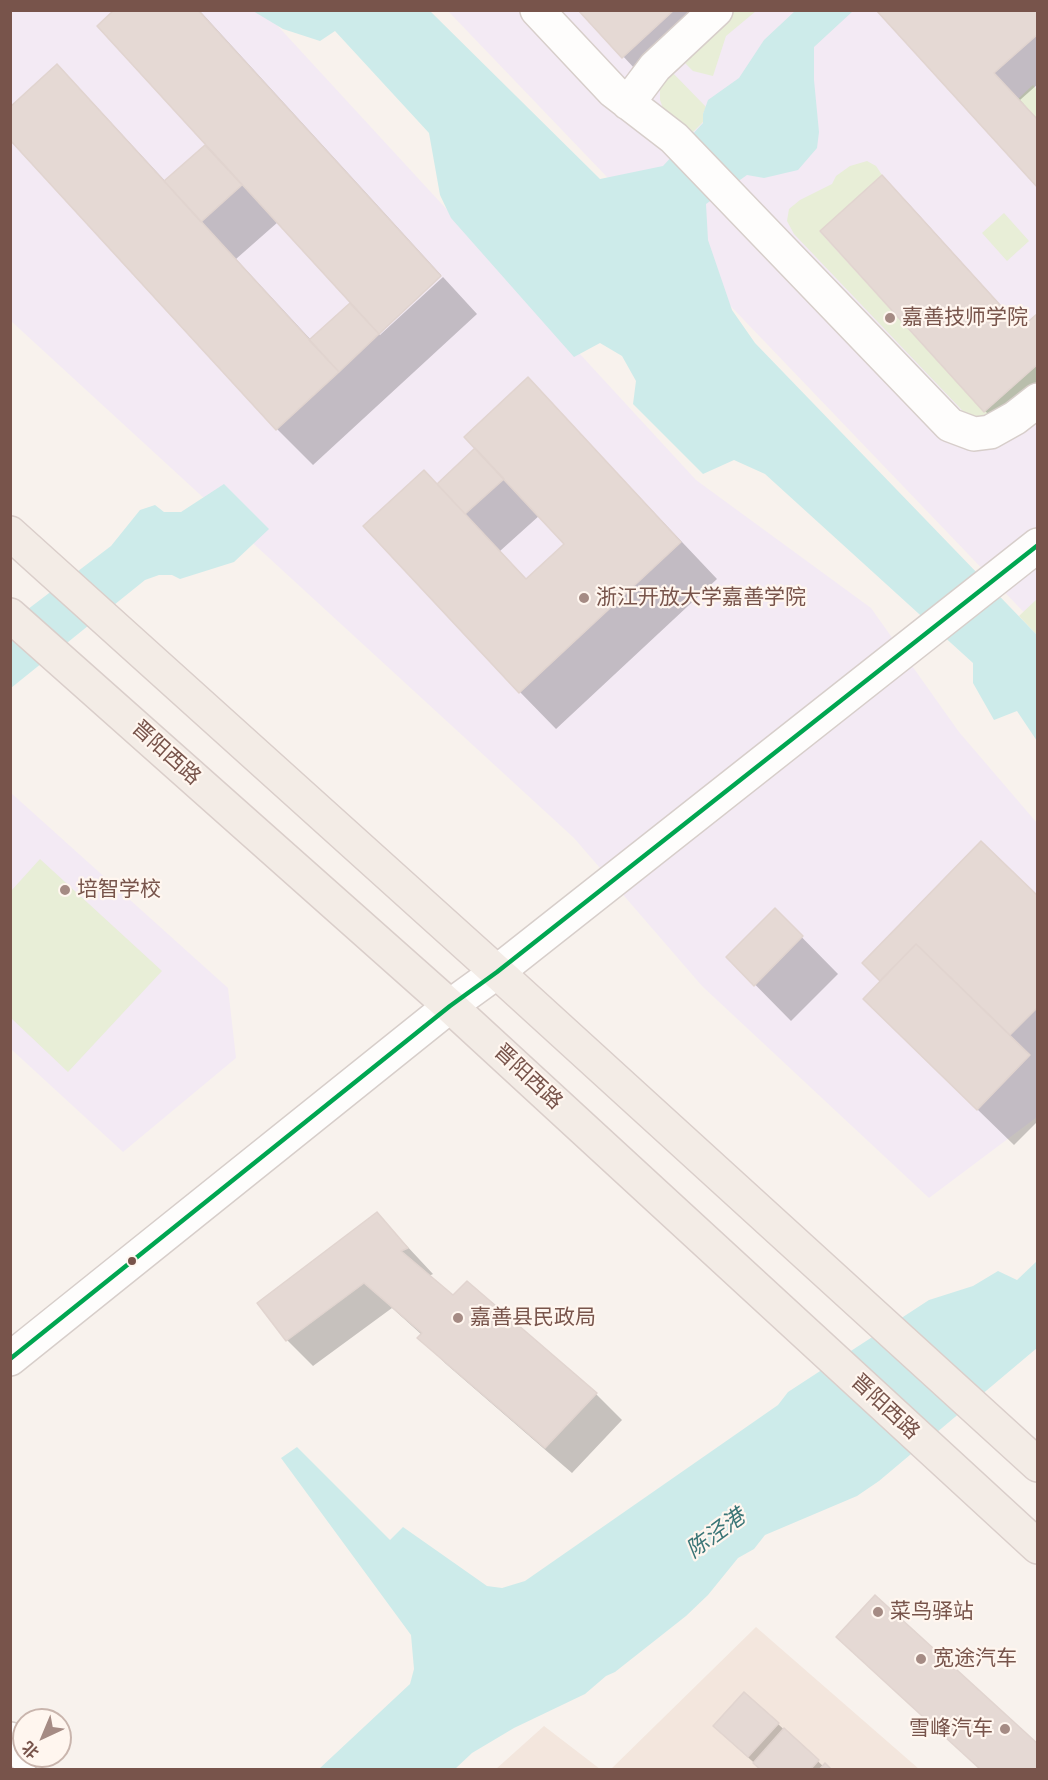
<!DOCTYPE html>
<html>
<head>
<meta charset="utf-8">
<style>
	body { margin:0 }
	#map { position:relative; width:1048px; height:1780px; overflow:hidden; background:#f8f2ed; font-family:Figtree,"Noto Sans SC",sans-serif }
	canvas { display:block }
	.frame { position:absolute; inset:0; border:12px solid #78544b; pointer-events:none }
	.north { position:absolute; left:12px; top:1708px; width:60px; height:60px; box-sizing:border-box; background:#fff6ef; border:2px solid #c9b5ad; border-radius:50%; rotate:224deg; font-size:16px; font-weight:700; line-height:24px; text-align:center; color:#78544b }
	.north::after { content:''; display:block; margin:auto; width:21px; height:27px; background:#a58b84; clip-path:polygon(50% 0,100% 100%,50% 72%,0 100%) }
</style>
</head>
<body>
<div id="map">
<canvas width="1048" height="1780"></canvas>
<div class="frame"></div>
<div class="north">北</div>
</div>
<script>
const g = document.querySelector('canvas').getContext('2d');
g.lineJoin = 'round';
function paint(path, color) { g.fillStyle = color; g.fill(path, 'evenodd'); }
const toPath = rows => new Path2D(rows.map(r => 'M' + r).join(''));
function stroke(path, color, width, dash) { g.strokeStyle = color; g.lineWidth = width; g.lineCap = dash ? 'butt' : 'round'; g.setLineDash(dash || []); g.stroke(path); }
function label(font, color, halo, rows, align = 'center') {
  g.font = font + ' Figtree,"Noto Sans SC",sans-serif'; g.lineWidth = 4.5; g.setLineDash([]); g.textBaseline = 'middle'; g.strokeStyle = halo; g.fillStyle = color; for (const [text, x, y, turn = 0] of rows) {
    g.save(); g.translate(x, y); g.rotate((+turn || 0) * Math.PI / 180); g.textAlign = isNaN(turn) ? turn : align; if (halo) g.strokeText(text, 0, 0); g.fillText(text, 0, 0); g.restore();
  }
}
paint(toPath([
	[756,1627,919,1769,610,1770],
	[544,1726,600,1769,496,1769]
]), '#f3e6dd');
paint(toPath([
	[10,11,264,11,696,480,871,608,959,732,1037,823,1037,1117,929,1198,702,986,574,838,11,321],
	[448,11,1037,11,1037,626],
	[10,792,228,988,236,1058,123,1152,11,1049]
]), '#f3eaf4');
paint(toPath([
	[732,11,756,11,726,36,713,76,693,71,679,57],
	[669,69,706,107,703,114,703,122,689,136,664,111,660,100,660,87],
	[1033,85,1037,90,1037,120,1018,99],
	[867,161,876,166,882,175,820,232,984,412,1037,364,1037,383,979,428,794,234,787,221,789,209,800,200,832,184,836,176,850,166],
	[1004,213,1029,241,1007,261,982,233],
	[1037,599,1037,635,1019,616],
	[40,859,162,971,68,1072,11,1018,11,891]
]), '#e8eed7');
paint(toPath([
	[253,11,430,11,600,179,663,166,703,123,703,114,708,100,739,78,764,40,795,11,853,11,814,47,814,80,819,132,817,148,798,170,764,178,747,175,706,204,708,240,732,310,755,343,1037,635,1037,741,1017,711,994,720,973,683,973,663,765,474,734,460,703,474,633,404,636,381,622,356,600,343,574,357,451,218,440,195,429,133,335,31,320,41,283,29],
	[224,484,269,529,234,562,180,579,172,575,159,575,145,580,11,688,11,622,111,546,140,510,155,505,164,512,181,512],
	[1037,1261,1037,1348,879,1481,857,1496,765,1535,754,1549,738,1558,708,1595,686,1616,615,1672,606,1676,585,1694,514,1728,472,1753,455,1769,319,1769,410,1684,414,1669,411,1635,281,1458,297,1447,390,1540,403,1527,487,1586,502,1588,525,1581,778,1405,788,1392,929,1300,973,1286,998,1271,1017,1280]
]), '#cdebea');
paint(toPath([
	[116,10,199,10,441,275,378,333,380,335,443,277,477,314,313,465,277,429,57,66,93,103,166,182,208,145],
	[278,222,352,303,311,340,236,259],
	[580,10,699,10,649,84],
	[878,10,1038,10,1038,84,1020,100,1038,120],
	[882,177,908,203,1022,329,1038,315,1038,414,1012,437,985,411,822,231],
	[528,379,717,579,556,729,520,692,438,486,477,448],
	[540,515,566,544,527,580,500,551],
	[1038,899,1038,1121,1014,1145,901,1035,882,981,864,963],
	[775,910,838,974,791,1021,728,957],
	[377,1214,433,1274,429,1276,453,1297,596,1394,622,1420,572,1473,446,1364,419,1338,422,1335,392,1308,313,1366,287,1340],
	[778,1724,824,1767,830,1770,762,1770,729,1740]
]), '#0003');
const building = toPath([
	[114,10,198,10,441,276,379,334,97,26,114,10],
	[578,10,674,10,622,58,578,10],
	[876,10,1038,10,1038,34,994,73,1038,120,1038,188,876,10],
	[57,64,339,372,276,430,10,140,10,107,57,64],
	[205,145,242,185,201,222,164,181,205,145],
	[882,175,1021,328,1038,313,1038,364,984,412,820,231,882,175],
	[350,303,379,334,339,372,309,340,350,303],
	[528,377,681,542,519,693,363,526,424,470,526,579,564,544,464,437,528,377],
	[475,448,504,479,465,514,437,484,475,448],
	[981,841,1038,896,1038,1007,1010,1035,916,944,880,981,862,963,981,841],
	[775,908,803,936,754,986,726,957,775,908],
	[916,944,1030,1055,977,1110,863,999,916,944],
	[377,1212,408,1248,401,1251,453,1295,467,1281,597,1393,545,1448,417,1338,422,1333,364,1283,286,1341,257,1303,377,1212],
	[875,1595,1038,1744,1038,1770,981,1770,836,1637,875,1595],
	[744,1692,779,1723,748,1757,713,1726,744,1692],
	[784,1728,819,1760,810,1770,761,1770,753,1763,784,1728],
	[825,1763,832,1770,819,1770,825,1763]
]);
paint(building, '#e5d9d4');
stroke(building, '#e1d4cf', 1.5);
const minor = toPath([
	[537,10,613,91,674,138,950,425,974,434,990,432,1015,418,1038,400],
	[628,103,655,67,716,10],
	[10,1359,450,1006,497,972,1038,545],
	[10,1739,24,1755]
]);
const major = toPath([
	[10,533,497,972,1038,1465],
	[10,615,450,1006,1038,1547]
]);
stroke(minor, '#d7ceca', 36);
stroke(major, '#daceca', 36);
stroke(minor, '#fefdfc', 33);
stroke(major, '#f3ece6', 33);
stroke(toPath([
	[10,1359,450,1006,497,972,1038,545]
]), '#00a651', 4.5);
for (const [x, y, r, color] of [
	[890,318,6,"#a58b84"],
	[584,598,6,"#a58b84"],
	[65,890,6,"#a58b84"],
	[132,1261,5,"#78544b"],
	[458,1318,6,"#a58b84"],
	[878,1612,6,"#a58b84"],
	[921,1659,6,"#a58b84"],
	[1005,1729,6,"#a58b84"]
]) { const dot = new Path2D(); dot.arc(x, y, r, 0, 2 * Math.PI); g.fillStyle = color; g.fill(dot); stroke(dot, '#fff6ef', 2); }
label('21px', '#78544b', '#fff6ef', [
	["嘉善技师学院",902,318],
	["浙江开放大学嘉善学院",596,598],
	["培智学校",77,890],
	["嘉善县民政局",470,1318],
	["菜鸟驿站",890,1612],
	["宽途汽车",933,1659],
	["雪峰汽车",993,1729,"right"]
], 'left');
label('21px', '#78544b', '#fff6ef', [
	["晋阳西路",166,753,42],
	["晋阳西路",528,1077,43],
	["晋阳西路",885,1407,43]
]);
label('italic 22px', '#3a7576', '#fff6ef', [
	["陈泾港",716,1534,-36]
]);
</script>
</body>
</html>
